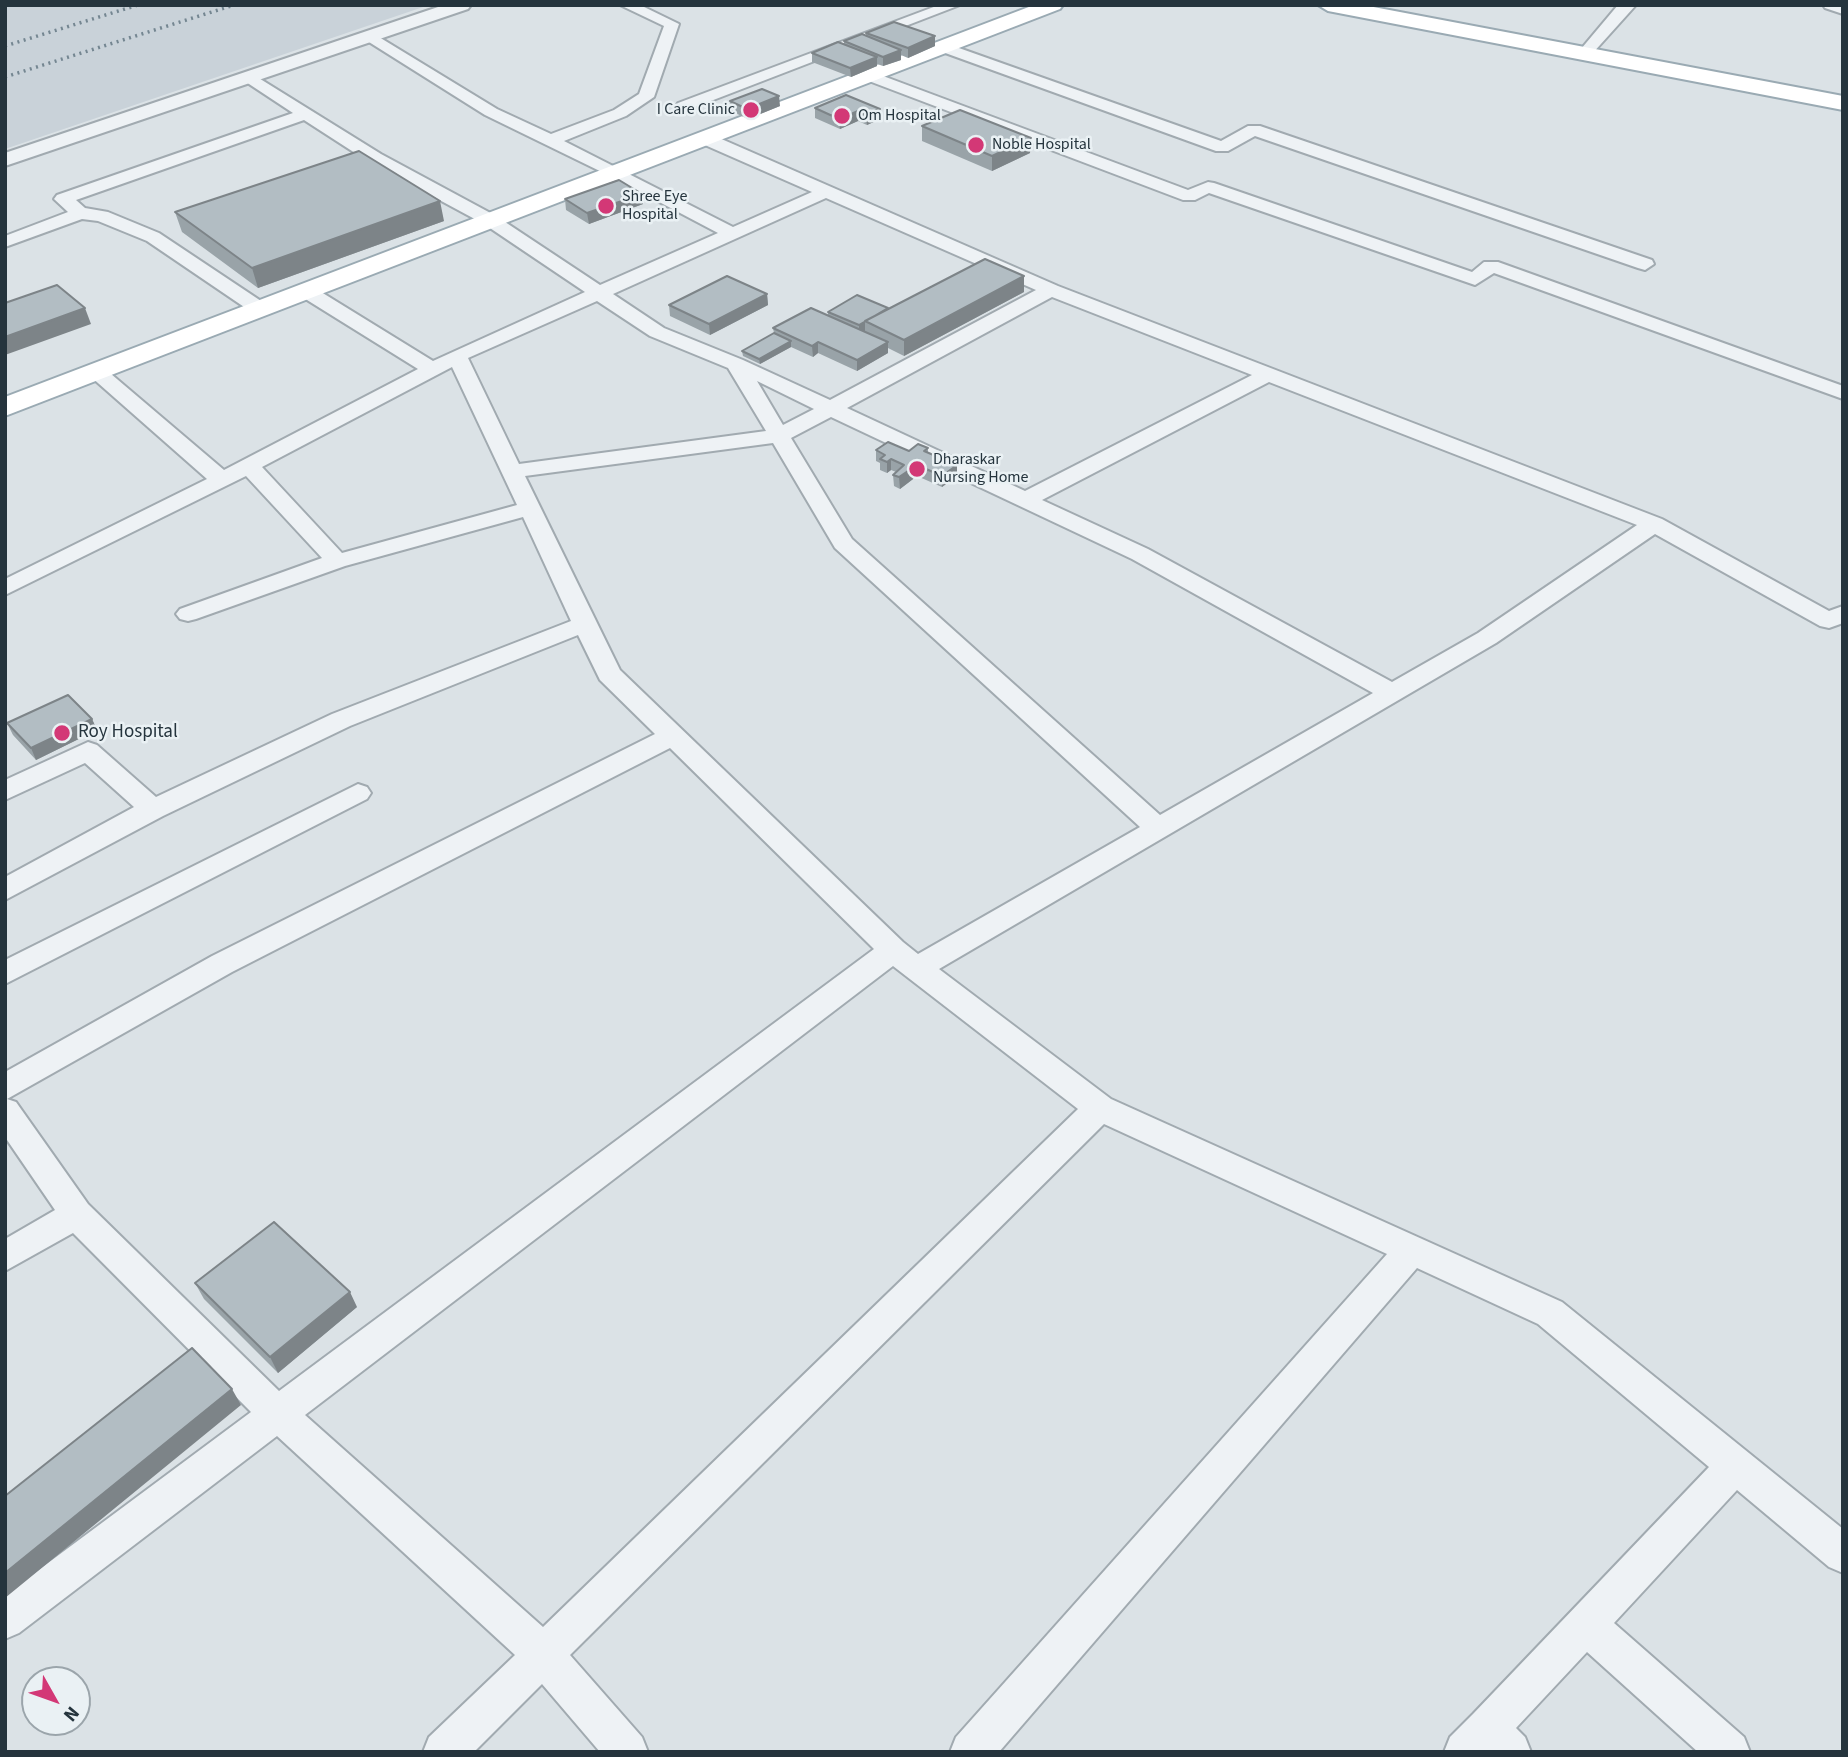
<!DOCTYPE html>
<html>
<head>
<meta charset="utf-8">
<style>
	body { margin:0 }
	#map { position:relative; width:1848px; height:1757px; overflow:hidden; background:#dbe2e6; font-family:"Source Sans 3",sans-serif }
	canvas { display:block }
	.frame { position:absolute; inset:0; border:7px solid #25343d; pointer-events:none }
	.north { position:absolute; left:21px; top:1666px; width:70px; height:70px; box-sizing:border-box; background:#eaf1f4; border:2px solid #9ba5ab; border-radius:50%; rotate:130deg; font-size:19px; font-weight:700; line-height:28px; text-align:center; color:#25343d }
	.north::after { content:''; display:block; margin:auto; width:24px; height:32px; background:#d33876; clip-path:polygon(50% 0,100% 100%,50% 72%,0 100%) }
</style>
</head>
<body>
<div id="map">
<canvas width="1848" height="1757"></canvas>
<div class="frame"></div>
<div class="north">N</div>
</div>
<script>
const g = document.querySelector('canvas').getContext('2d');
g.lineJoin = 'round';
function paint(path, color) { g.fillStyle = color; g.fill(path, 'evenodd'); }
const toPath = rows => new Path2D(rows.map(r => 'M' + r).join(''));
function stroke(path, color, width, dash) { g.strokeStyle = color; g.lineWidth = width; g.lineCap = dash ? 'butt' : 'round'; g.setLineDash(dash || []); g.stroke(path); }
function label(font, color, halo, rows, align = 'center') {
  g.font = font + ' "Source Sans 3",sans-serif'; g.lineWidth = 5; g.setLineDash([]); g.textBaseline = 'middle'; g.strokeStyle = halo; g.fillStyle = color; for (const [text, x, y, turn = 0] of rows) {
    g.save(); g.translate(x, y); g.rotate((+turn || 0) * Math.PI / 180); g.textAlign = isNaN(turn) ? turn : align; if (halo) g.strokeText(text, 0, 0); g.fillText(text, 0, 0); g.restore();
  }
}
paint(toPath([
	[5,5,429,5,5,149]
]), '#c9d2d9');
const minor = toPath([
	[620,5,640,5,679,24,654,97,626,116,564,141,733,227,812,192,698,142,696,138,698,134,710,134,1058,286,1662,519,1829,611,1843,606,1843,623,1829,628,1820,626,1655,534,1496,643,939,969,1111,1099,1562,1302,1843,1529,1843,1573,1829,1567,1737,1490,1614,1623,1744,1737,1750,1752,1698,1752,1587,1652,1516,1728,1525,1737,1531,1752,1444,1752,1450,1737,1473,1714,1709,1467,1538,1324,1417,1268,999,1752,950,1752,956,1737,1387,1254,1104,1124,570,1655,642,1737,648,1752,600,1752,542,1684,474,1752,423,1752,429,1737,515,1655,277,1436,19,1633,5,1639,5,1595,251,1412,73,1233,5,1271,5,1239,55,1210,5,1137,5,1072,212,956,655,734,600,680,578,635,350,726,163,816,5,900,5,877,134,807,85,763,5,800,5,780,88,742,97,745,156,797,332,714,571,621,523,517,345,566,196,619,188,621,180,619,176,614,180,609,322,558,246,476,5,595,5,579,207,479,90,376,87,372,90,368,104,368,224,470,418,369,299,295,296,291,299,287,313,287,433,361,585,292,484,224,369,162,304,120,76,200,85,208,108,212,159,233,267,305,270,309,267,313,253,313,147,241,98,221,82,219,5,247,5,236,68,212,54,199,57,195,293,113,243,80,241,77,243,74,249,72,381,154,496,216,600,285,718,233,610,176,485,115,361,37,369,32,374,34,497,109,551,134,614,110,639,94,664,26,620,5],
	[826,198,1036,290,830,400,743,360,664,328,613,294,826,198],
	[1052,297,1252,375,1025,491,847,408,1052,297],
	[597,301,650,336,728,368,766,431,519,464,468,358,597,301],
	[452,367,517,505,342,553,262,467,452,367],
	[757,381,814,409,783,425,757,381],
	[1269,382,1637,525,1478,633,1392,682,1148,549,1042,500,1269,382],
	[831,417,1132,559,1373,693,1160,815,852,539,791,438,831,417],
	[773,443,835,548,1140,827,918,954,903,942,620,670,525,476,773,443],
	[670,748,874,949,279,1391,88,1204,16,1102,7,1099,232,972,670,748],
	[893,966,1078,1109,543,1627,305,1415,893,966],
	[939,5,960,5,690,109,678,109,676,106,678,103,939,5],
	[1618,5,1636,5,1591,55,1581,55,1578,52,1581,49,1618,5],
	[1823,5,1843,5,1843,14,1825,8,1823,5],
	[942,42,1221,141,1248,126,1260,126,1652,260,1654,264,1645,270,1638,268,1255,136,1228,151,1216,151,937,50,934,47,937,44,942,42],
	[867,70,1188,190,1208,182,1214,183,1472,272,1484,262,1498,262,1843,386,1843,399,1494,273,1475,285,1209,193,1195,200,1183,200,861,78,859,75,867,70],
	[358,784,367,787,371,793,367,799,5,984,5,960,358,784]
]);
const tertiary = toPath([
	[444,5,471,5,468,9,5,166,5,153,444,5]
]);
const primary = toPath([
	[1034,5,1063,5,1060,9,5,416,5,397,1034,5],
	[1318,5,1363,5,1843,96,1843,110,1328,11,1318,5]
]);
stroke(minor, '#a1aab0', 4);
stroke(tertiary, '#a1aab0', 4);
stroke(primary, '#9aaab3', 4);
paint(minor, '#eef2f5');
paint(tertiary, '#eef2f5');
paint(primary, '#fff');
stroke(toPath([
	[5,46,138,5],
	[5,77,234,5]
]), '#748691', 3.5, [2, 4.5]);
paint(toPath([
	[866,33,935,36,935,46,908,58,901,55,901,60,883,66,877,64,877,66,851,77,812,62,812,53,844,44,844,41,866,35],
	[846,95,880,119,867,125,858,121,840,129,815,118,815,108],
	[730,101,780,106,748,119,731,111],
	[922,126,1031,138,1030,153,992,171,922,141],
	[642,194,643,204,589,224,566,210,565,199],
	[175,212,444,221,258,288,182,232],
	[1024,292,904,356,888,348,888,353,857,371,818,353,813,357,791,347,760,364,743,356,742,351,774,333,773,328,828,315,828,312,888,309],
	[767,294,768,305,710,335,670,316,669,305],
	[928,448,928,452,957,476,942,487,917,476,900,489,894,486,893,475,896,472,891,470,887,473,880,470,880,463,876,461,876,450,909,451],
	[92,719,97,730,36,760,13,735,7,723],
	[195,1283,357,1307,278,1373,204,1299]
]), '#99a3a8');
paint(toPath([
	[935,36,935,46,908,58,908,48],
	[901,50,901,60,883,66,883,57],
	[877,57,877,66,851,77,850,68],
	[779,96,780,106,748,119,747,109],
	[880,109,880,119,867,125,866,115],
	[858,111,858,121,840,129,839,119],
	[1031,138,1030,153,992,171,992,156],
	[642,194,643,204,589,224,587,213],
	[440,201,444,221,258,288,252,268],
	[1024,276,1024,292,904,356,904,340],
	[767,294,768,305,710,335,709,324],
	[85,308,91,324,5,355,5,337],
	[865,322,865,332,859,336,859,325],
	[791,341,791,347,760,364,759,359],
	[818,342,818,353,813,357,812,346],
	[888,342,888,353,857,371,857,360],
	[891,459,891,470,887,473,887,462],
	[917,465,917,476,900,489,899,477],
	[957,465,957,476,942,487,942,476],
	[92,719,97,730,36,760,31,748],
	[350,1292,357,1307,278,1373,270,1357],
	[232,1389,241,1405,5,1598,5,1573]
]), '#7d8488');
const building = toPath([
	[894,22,935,36,908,48,866,33,894,22],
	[862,34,901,50,883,57,844,41,862,34],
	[838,42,877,57,850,68,812,53,838,42],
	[762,89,779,96,747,109,730,101,762,89],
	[846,95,880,109,866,115,858,111,839,119,815,108,846,95],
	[960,110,1031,138,992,156,922,126,960,110],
	[359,151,440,201,252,268,175,212,359,151],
	[619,180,642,194,587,213,565,199,619,180],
	[985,259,1024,276,904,340,865,321,985,259],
	[727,276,767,294,709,324,669,305,727,276],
	[57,285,85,308,5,337,5,303,57,285],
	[857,295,888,308,859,325,828,312,857,295],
	[811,308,888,342,857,360,818,342,812,346,773,328,811,308],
	[774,333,791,341,759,359,742,351,774,333],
	[888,442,909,451,918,444,928,448,924,451,957,465,942,476,917,465,899,477,893,475,904,465,891,459,887,462,880,459,885,455,876,450,888,442],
	[68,695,92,719,31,748,7,723,68,695],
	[274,1222,350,1292,270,1357,195,1283,274,1222],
	[192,1348,232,1389,5,1573,5,1496,192,1348]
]);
paint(building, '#b2bdc3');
stroke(building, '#7d8488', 2);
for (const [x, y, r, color] of [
	[751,110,9,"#d33876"],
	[842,116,9,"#d33876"],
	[976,145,9,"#d33876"],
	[606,206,9,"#d33876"],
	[917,469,9,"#d33876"],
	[62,733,9,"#d33876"]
]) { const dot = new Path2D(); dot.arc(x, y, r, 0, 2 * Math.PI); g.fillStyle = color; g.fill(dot); stroke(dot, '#eaf1f4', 2.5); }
label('16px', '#25343d', '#eaf1f4', [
	["I Care Clinic",735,110,"right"],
	["Om Hospital",858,116],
	["Noble Hospital",992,145],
	["Shree Eye",622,197],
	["Hospital",622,215],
	["Dharaskar",933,460],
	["Nursing Home",933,478]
], 'left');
label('19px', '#25343d', '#eaf1f4', [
	["Roy Hospital",78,733]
], 'left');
</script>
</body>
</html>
